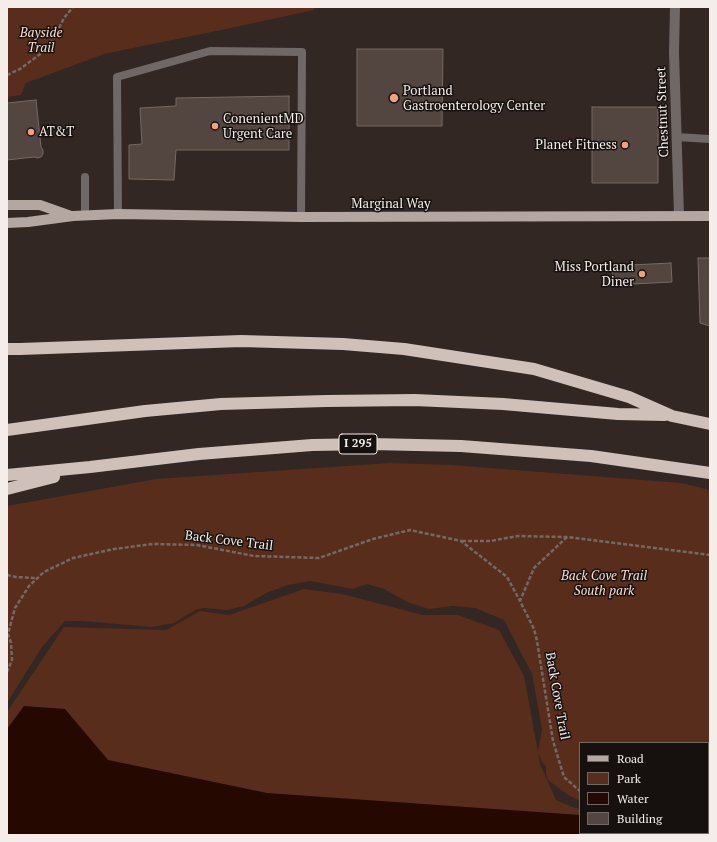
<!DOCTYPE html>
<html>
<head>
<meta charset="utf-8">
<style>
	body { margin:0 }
	#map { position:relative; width:717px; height:842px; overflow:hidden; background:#322722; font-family:"PT Serif",serif }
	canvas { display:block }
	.frame { position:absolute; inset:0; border:8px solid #f5ede9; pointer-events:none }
	.legend { position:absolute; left:579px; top:742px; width:130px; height:92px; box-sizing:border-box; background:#16110f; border:1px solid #6f6966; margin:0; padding:5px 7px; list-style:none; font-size:12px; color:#f5ede9 }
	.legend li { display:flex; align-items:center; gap:8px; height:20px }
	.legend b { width:20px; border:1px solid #6f6966 }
</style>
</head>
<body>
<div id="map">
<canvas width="717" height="842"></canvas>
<div class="frame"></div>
<ul class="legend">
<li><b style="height:5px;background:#b4a7a2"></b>Road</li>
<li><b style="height:11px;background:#582d1b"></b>Park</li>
<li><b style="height:11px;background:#250800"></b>Water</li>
<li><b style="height:11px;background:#534641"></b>Building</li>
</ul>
</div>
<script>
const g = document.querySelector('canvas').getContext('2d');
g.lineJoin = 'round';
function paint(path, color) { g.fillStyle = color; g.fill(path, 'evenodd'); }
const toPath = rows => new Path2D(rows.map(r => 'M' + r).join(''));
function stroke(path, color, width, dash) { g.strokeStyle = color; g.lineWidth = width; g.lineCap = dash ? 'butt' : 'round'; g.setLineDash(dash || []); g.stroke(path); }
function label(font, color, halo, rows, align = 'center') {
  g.font = font + ' "PT Serif",serif'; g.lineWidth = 3; g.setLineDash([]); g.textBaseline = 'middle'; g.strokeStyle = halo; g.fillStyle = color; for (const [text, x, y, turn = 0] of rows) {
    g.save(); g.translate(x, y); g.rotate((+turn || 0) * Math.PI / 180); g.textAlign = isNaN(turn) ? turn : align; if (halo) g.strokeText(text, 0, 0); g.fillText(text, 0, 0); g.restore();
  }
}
paint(toPath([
	[7,7,314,7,314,10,226,29,104,54,26,83,21,95,7,97],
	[390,463,452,465,681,483,710,490,710,816,708,816,708,743,580,743,580,801,568,795,548,780,546,774,546,766,542,762,538,753,540,764,556,800,575,808,580,809,580,833,708,833,708,824,710,824,710,835,7,835,7,712,64,627,166,630,200,611,229,615,304,589,342,594,423,615,458,615,499,630,524,676,538,752,542,729,532,674,504,620,475,608,453,606,429,609,407,602,384,589,367,584,353,589,310,581,288,585,266,593,244,606,227,610,205,608,197,609,174,623,152,627,82,621,65,621,42,647,7,703,7,506,156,479]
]), '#582d1b');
paint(toPath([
	[24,706,65,709,108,760,267,793,580,815,580,833,708,833,708,825,710,825,710,835,7,835,7,729]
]), '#250800');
const building = toPath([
	[357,49,443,49,442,126,357,126,357,49],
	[289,96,289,150,176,150,174,180,129,179,129,145,142,144,140,108,176,106,176,98,289,96],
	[36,100,41,147,43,150,43,154,41,157,38,158,34,157,7,160,7,103,36,100],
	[592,107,658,107,658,183,592,183,592,107],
	[698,258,710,258,710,326,700,323,698,258],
	[671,263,672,282,613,285,612,266,671,263]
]);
paint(building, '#534641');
stroke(building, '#776963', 1);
stroke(toPath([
	[7,75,20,69,43,52,53,40,64,18,73,7],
	[567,537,534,568,520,601,534,629,537,641,553,741,564,777,580,791],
	[462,541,490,541,518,536,567,537,710,555],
	[7,575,16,577,36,578],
	[7,672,12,660,11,643,8,634,15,608,29,586,44,572,73,558,114,549,153,544,197,545,254,556,319,558,373,539,410,530,461,541,507,577,520,601],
	[708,801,710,801]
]), '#736965', 2.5, [4, 2]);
stroke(toPath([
	[676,137,710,139],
	[118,214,117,77,210,51,302,52,301,217],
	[85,216,85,177]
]), '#6f6866', 8);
stroke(toPath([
	[675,7,674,52,679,216]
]), '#6f6866', 10);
stroke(toPath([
	[7,205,40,205,71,216],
	[7,223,28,222,73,216,118,214,301,217,710,216]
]), '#b4a7a2', 10);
stroke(toPath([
	[7,349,20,349,241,341,343,344,404,349,534,369,629,397,672,416,710,424],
	[7,430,145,411,221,404,326,401,415,400,503,404,618,414,665,415],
	[7,475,90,467,199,454,312,445,372,444,461,446,591,456,710,473],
	[7,489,54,477]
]), '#cfc0b9', 12);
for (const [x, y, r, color] of [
	[394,98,5,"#f2a07f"],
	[215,126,4,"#f2a07f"],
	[31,132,4,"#f2a07f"],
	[625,145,4,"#f2a07f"],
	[642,274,4,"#f2a07f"]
]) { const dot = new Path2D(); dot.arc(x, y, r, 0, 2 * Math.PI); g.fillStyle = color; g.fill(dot); stroke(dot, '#16110f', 1.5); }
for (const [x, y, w] of [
	[358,444,38]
]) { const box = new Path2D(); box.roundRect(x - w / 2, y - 10, w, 20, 3); g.fillStyle = '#16110f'; g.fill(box); stroke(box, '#f5ede9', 1); }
label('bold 12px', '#f5ede9', null, [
	["I 295",358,444]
]);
label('italic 13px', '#fcdccf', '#16110f', [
	["Bayside",41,33],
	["Trail",41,48],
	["Back Cove Trail",604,576],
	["South park",604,591]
]);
label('13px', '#f5ede9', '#16110f', [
	["Portland",403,91],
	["Gastroenterology Center",403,106],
	["ConenientMD",223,119],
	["Urgent Care",223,134],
	["AT&T",39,132],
	["Planet Fitness",617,145,"right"],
	["Miss Portland",634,267,"right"],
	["Diner",634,282,"right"]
], 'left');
label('13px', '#f5ede9', '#16110f', [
	["Chestnut Street",663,112,-92],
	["Marginal Way",391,204],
	["Back Cove Trail",229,541,7],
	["Back Cove Trail",557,696,80]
]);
</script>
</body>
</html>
